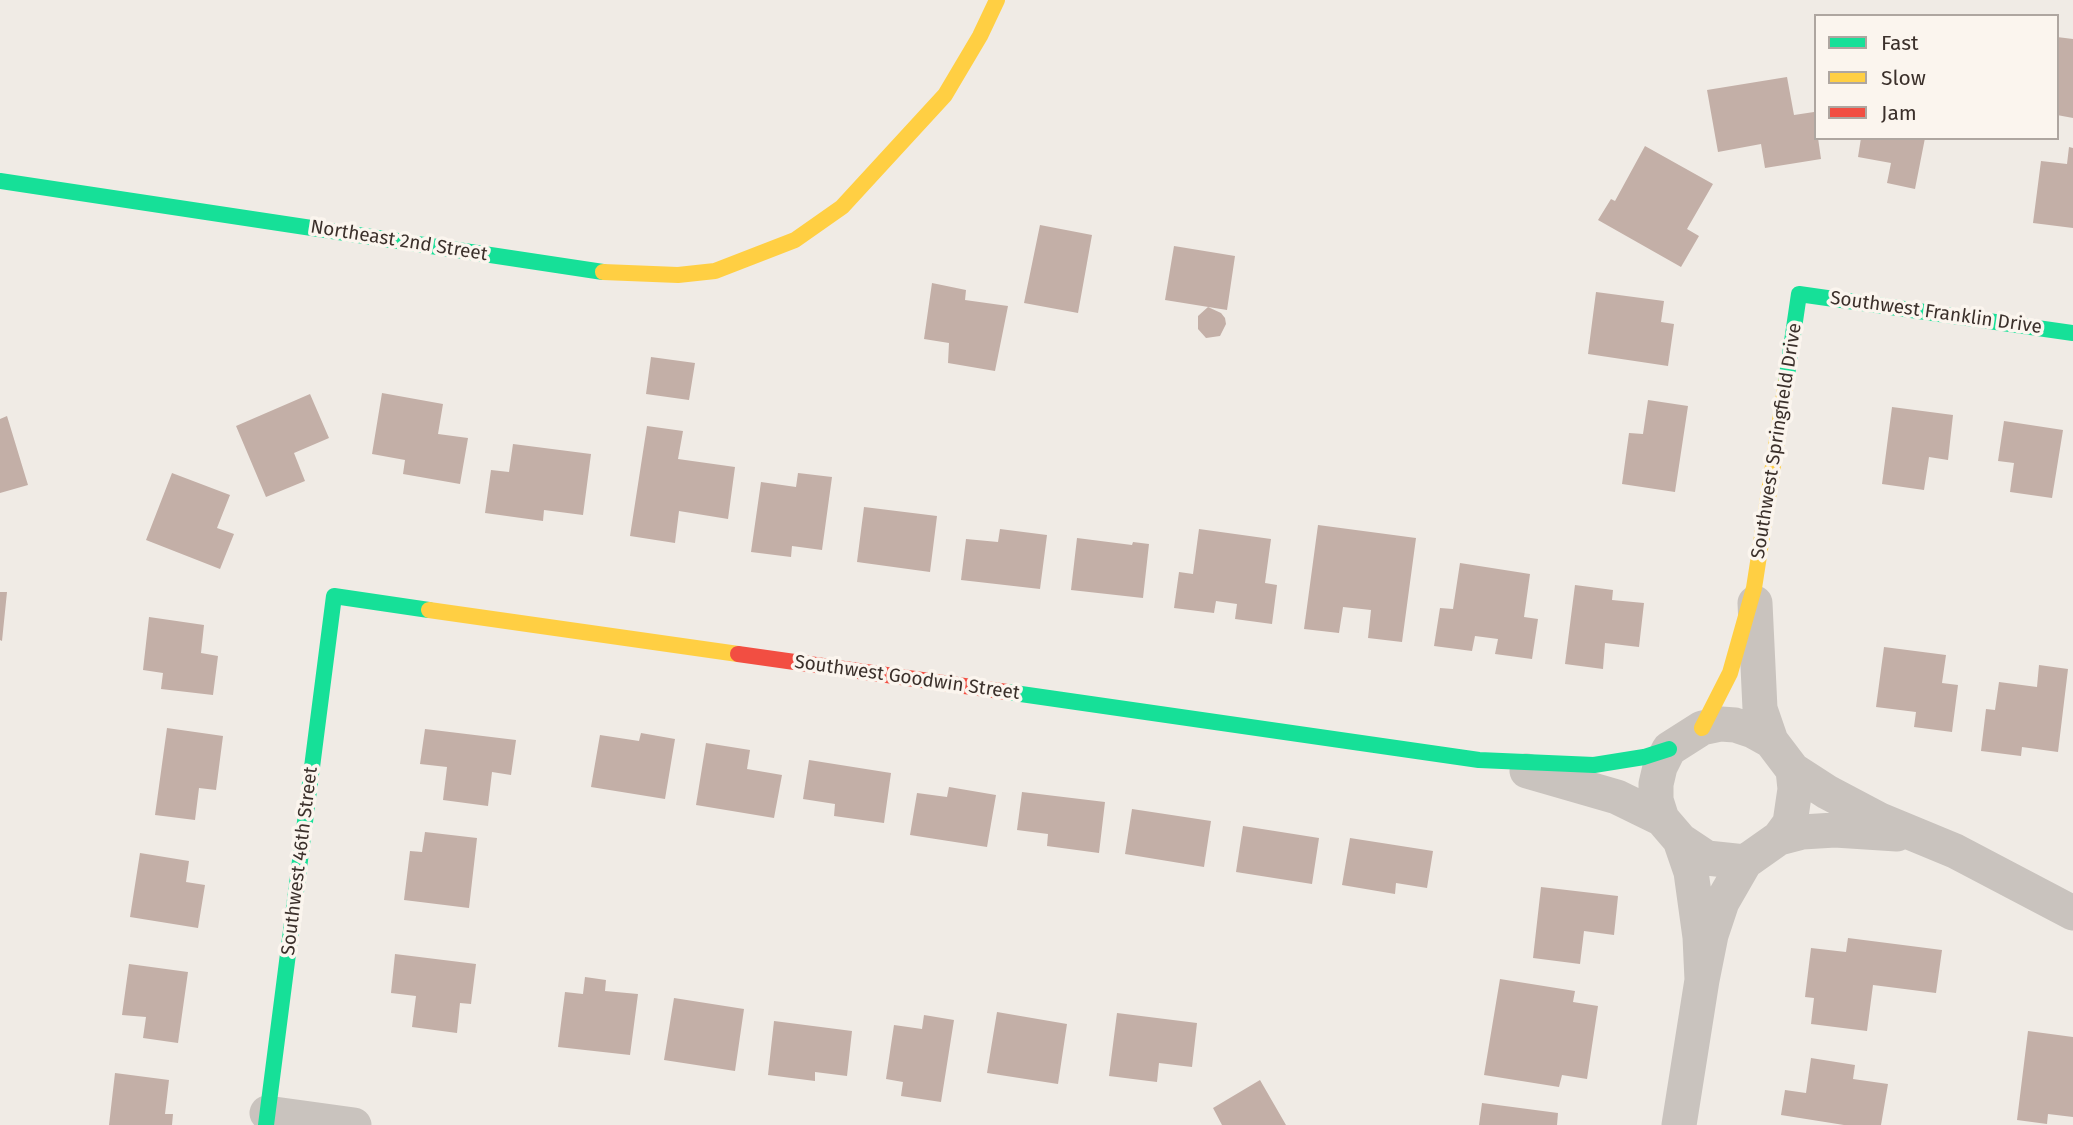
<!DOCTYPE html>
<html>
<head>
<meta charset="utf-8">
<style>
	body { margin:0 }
	#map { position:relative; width:2073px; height:1125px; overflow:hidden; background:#f0ebe5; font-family:"Fira Sans",sans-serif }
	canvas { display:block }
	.legend { position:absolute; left:1814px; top:14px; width:245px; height:126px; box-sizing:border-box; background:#fbf5ee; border:2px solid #aea6a0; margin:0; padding:9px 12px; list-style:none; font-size:21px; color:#3b302b }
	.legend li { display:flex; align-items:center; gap:14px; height:35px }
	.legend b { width:35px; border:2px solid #aea6a0 }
</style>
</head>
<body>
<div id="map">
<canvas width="2073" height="1125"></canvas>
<ul class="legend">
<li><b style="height:9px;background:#16e098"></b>Fast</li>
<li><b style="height:9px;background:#ffcf43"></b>Slow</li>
<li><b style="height:9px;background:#f24e42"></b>Jam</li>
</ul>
</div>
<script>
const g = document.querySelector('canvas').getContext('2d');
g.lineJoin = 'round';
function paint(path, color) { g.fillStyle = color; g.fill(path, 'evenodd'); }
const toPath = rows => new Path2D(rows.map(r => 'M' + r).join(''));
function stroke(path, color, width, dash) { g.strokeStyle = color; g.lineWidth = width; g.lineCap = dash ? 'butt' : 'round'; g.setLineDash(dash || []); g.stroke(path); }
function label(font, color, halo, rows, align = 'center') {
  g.font = font + ' "Fira Sans",sans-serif'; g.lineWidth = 7; g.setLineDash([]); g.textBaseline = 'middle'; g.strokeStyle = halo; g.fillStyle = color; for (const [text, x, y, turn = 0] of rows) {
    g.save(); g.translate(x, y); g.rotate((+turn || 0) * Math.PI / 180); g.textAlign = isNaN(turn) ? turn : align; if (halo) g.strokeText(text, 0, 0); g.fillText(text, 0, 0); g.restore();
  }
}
paint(toPath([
	[2057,37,2073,39,2073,118,2057,115],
	[1787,77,1794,115,1814,112,1816,138,1818,138,1821,159,1765,168,1761,144,1718,152,1707,90],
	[1861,138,1925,138,1915,189,1887,183,1891,163,1858,157],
	[1645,146,1713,184,1687,229,1699,236,1681,267,1598,220,1611,199,1615,201],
	[2069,147,2073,148,2073,228,2033,223,2041,161,2067,164],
	[1040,225,1092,235,1078,313,1024,303],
	[1174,246,1235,256,1227,310,1165,300],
	[932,283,966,290,965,300,1008,306,995,371,948,363,949,343,924,339],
	[1596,292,1664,301,1661,322,1674,324,1668,366,1588,354],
	[1208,307,1221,313,1225,318,1226,324,1220,336,1206,338,1198,329,1198,316],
	[651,357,695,363,689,400,646,394],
	[382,393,443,404,438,434,468,438,460,484,403,474,405,460,372,454],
	[310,394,329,438,294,453,305,481,266,497,236,426],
	[1648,400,1688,406,1675,492,1622,484,1629,433,1643,434],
	[1892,407,1953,415,1948,460,1929,457,1924,490,1882,484],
	[7,416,28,485,0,493,0,419],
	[2004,421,2063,430,2052,498,2010,492,2014,463,1998,461],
	[647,426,683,431,678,459,735,467,728,519,679,511,675,543,630,536],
	[513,444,591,454,583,515,544,510,543,521,485,513,491,470,509,472],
	[172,473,230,495,217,528,234,534,220,569,146,540],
	[798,473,832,477,822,550,792,546,791,557,751,552,761,482,796,487],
	[864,507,937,516,930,572,857,562],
	[1318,525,1416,538,1402,642,1368,638,1371,610,1343,607,1339,633,1304,629],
	[1000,529,1047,535,1040,589,961,580,966,539,998,542],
	[1199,529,1271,539,1265,583,1277,585,1272,624,1235,619,1237,604,1216,601,1214,613,1174,608,1179,572,1193,574],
	[1077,538,1132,545,1133,542,1149,544,1143,598,1071,590],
	[1460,563,1530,574,1524,617,1538,619,1532,659,1495,654,1498,639,1475,636,1472,651,1434,646,1440,608,1453,609],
	[1575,585,1613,590,1612,600,1644,603,1639,647,1605,643,1603,669,1565,664],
	[0,592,7,592,2,641,0,640],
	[149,617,204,625,201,653,218,656,213,695,161,689,163,673,143,670],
	[1884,647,1946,655,1942,683,1958,685,1952,732,1914,727,1916,712,1876,707],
	[2039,665,2068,669,2058,752,2022,747,2021,756,1981,751,1986,709,1995,710,1999,682,2037,687],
	[167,728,223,736,216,790,199,788,195,820,155,815],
	[425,729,516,740,511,775,492,772,488,806,443,800,447,767,420,764],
	[641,733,675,739,665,799,591,787,600,735,639,741],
	[706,743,750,750,747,769,782,775,774,818,696,805],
	[809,760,891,773,884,823,834,816,835,804,803,799],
	[949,787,996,795,987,847,910,835,917,793,947,797],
	[1022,792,1105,802,1099,853,1047,846,1048,834,1017,830],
	[1132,809,1211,821,1204,867,1125,854],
	[1243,826,1319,838,1312,884,1236,872],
	[425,832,477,838,469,908,404,900,410,851,422,852],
	[1350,838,1433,851,1427,888,1396,883,1395,894,1342,885],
	[140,853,189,861,186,882,205,885,198,928,130,917],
	[1541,887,1618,896,1614,935,1584,931,1580,964,1533,958],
	[1848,938,1942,950,1936,993,1873,985,1867,1031,1811,1024,1814,998,1805,997,1811,948,1846,952],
	[395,954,476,964,471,1004,460,1003,457,1033,412,1027,416,996,391,993],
	[129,964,188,972,178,1043,143,1038,146,1017,122,1015],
	[585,977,606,980,605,991,638,994,630,1055,558,1047,565,992,583,994],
	[1500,979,1575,991,1573,1002,1598,1006,1587,1079,1562,1075,1559,1087,1484,1075],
	[674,998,744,1009,735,1071,664,1060],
	[997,1012,1067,1024,1058,1084,987,1073],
	[1117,1013,1197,1023,1192,1067,1159,1063,1157,1082,1109,1076],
	[924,1015,954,1020,941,1102,901,1096,903,1082,886,1079,894,1025,922,1029],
	[774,1021,852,1031,847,1076,815,1072,815,1081,768,1075],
	[2028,1031,2073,1037,2073,1117,2048,1114,2047,1124,2017,1120],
	[1811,1058,1855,1065,1853,1079,1888,1084,1881,1125,1844,1125,1781,1115,1785,1090,1806,1093],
	[115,1073,169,1080,165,1114,173,1114,172,1125,109,1125],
	[1260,1080,1286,1125,1222,1125,1213,1108],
	[1482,1103,1558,1113,1557,1125,1479,1125]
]), '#c3afa7');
stroke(toPath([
	[1755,603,1760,709,1771,741],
	[1793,770,1827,792,1880,820,1955,851,2073,913],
	[1527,771,1617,797,1662,819],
	[1779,838,1802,832,1835,830,1897,834],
	[1680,840,1707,858,1745,862,1779,838,1790,823,1795,789,1793,770,1771,741,1753,731,1735,725,1721,724,1702,728,1669,749,1660,767,1656,784,1656,800,1662,819,1680,840,1691,872,1700,937,1702,980],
	[267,1113,354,1125],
	[1679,1125,1702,980,1711,935,1722,902,1745,862]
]), '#c9c3be', 35);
stroke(toPath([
	[0,181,603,272],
	[1786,382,1799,294,2073,333],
	[1007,692,1479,760,1594,765,1644,757,1669,749],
	[266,1125,334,596,429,610]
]), '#16e098', 16);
stroke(toPath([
	[603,272,678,275,715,271,795,240,842,207,945,95,980,36,997,0],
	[429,610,738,654],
	[1702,728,1730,673,1754,588,1786,382]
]), '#ffcf43', 16);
stroke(toPath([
	[738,654,1007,692]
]), '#f24e42', 16);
label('19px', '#3b302b', '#fbf5ee', [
	["Northeast 2nd Street",399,241,9],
	["Southwest Franklin Drive",1936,313,8],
	["Southwest Springfield Drive",1777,441,-81],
	["Southwest Goodwin Street",907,678,8],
	["Southwest 46th Street",300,861,-83]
]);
</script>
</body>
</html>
